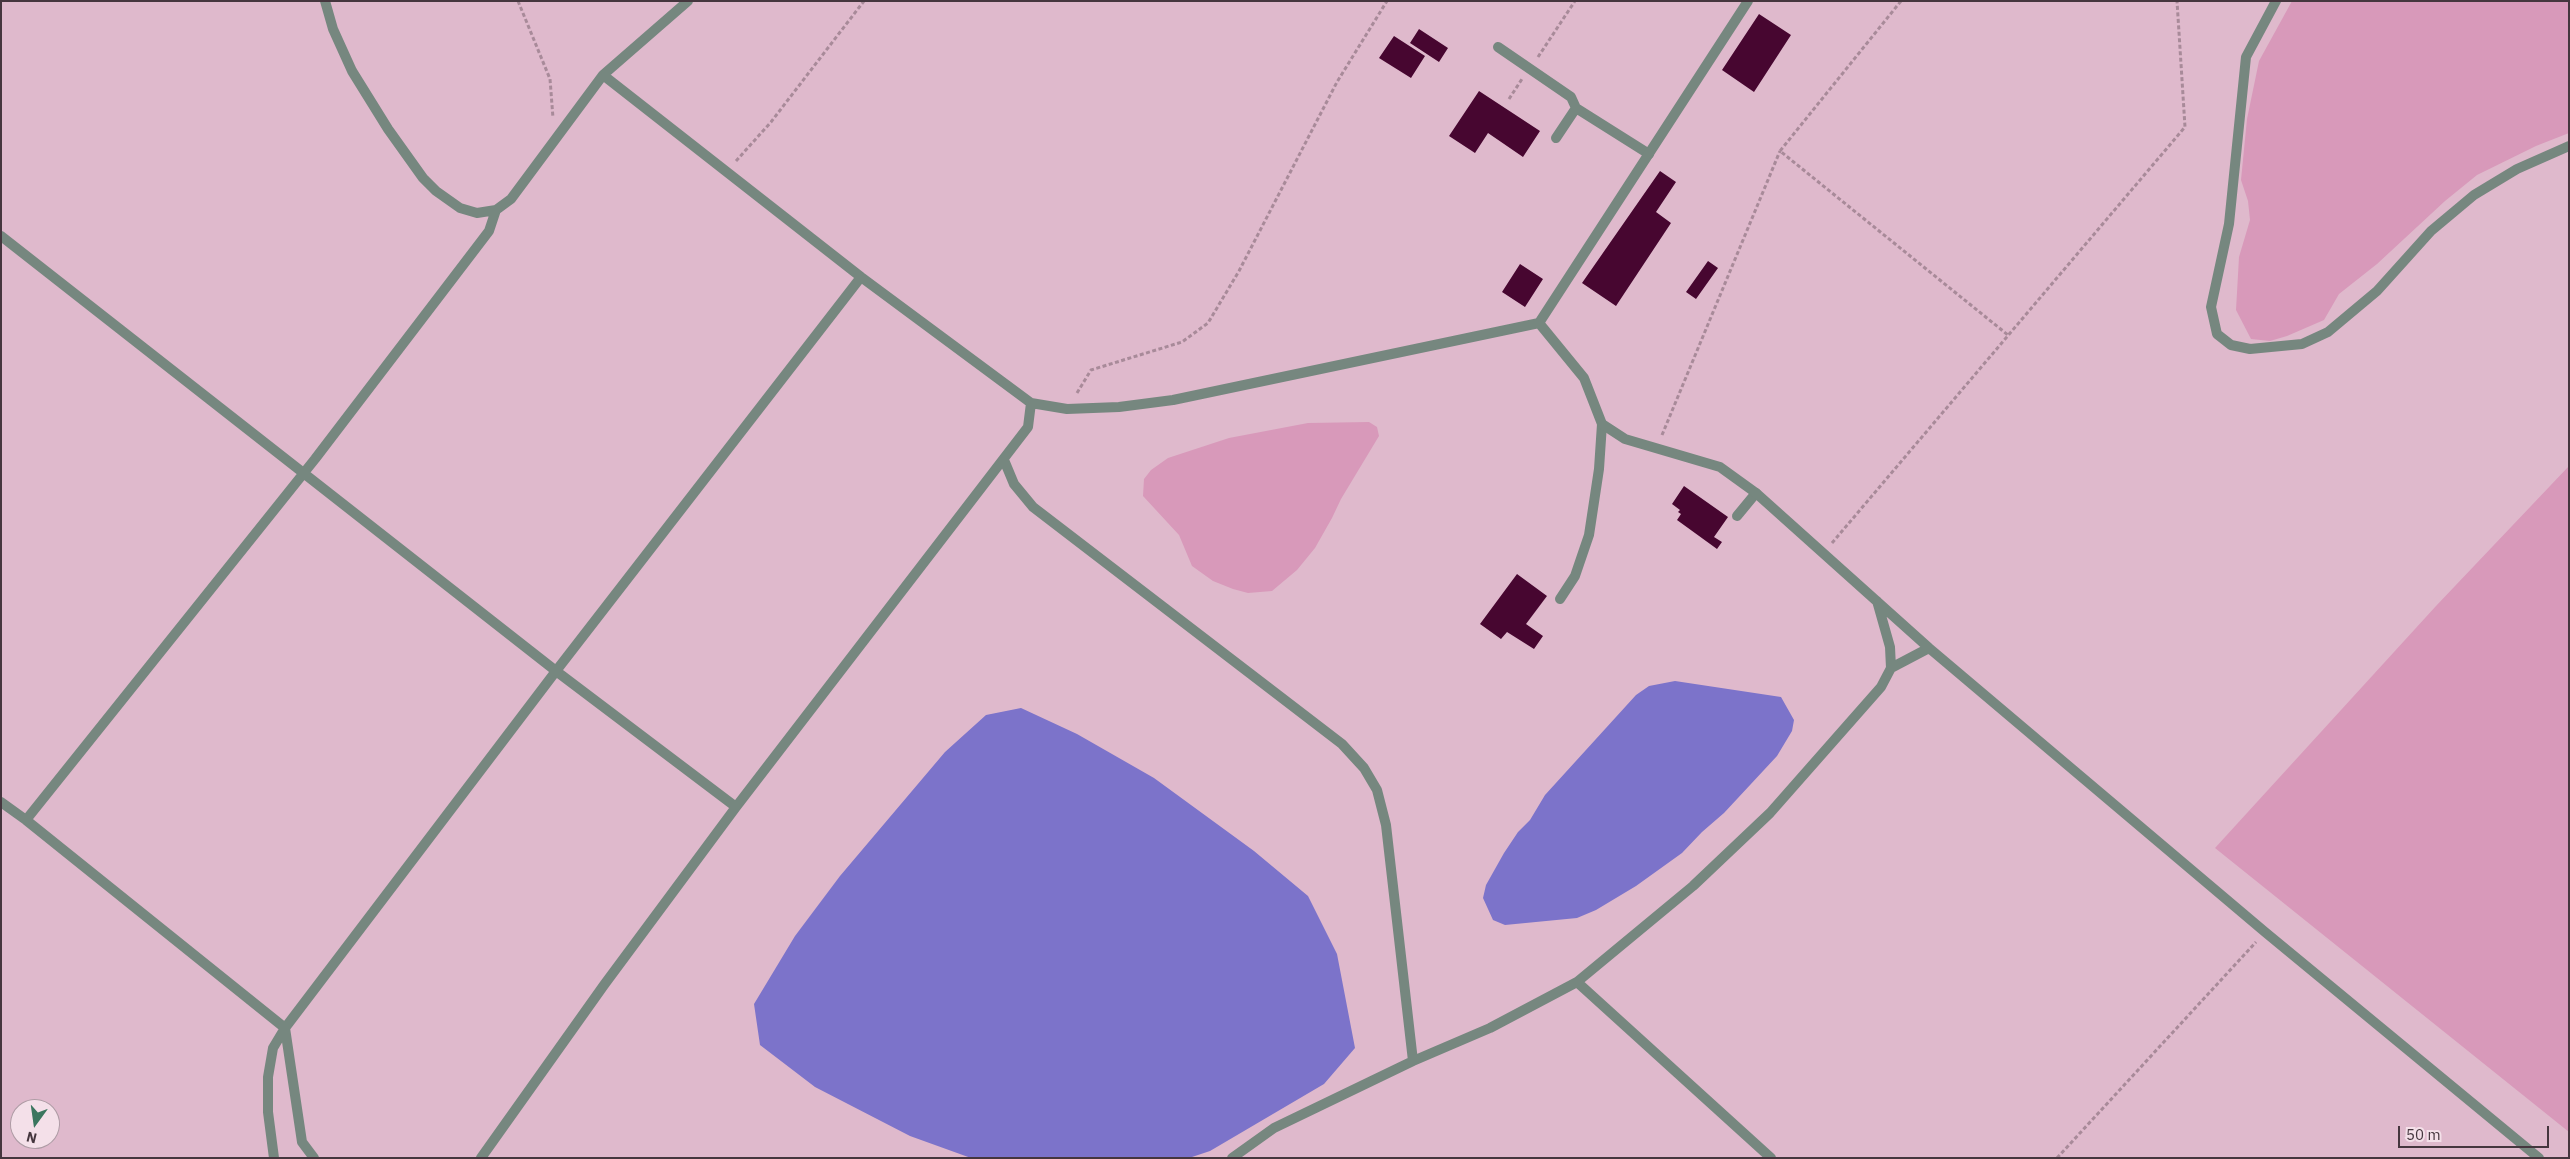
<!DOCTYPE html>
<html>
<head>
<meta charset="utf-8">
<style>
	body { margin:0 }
	#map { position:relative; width:2570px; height:1159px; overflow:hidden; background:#dfb9cc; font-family:"IBM Plex Sans",sans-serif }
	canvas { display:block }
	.frame { position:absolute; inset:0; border:2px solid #45363e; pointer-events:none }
	.north { position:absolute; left:10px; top:1099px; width:50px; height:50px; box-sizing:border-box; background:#f4e0e9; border:1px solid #ae9ca5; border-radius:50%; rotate:194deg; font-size:14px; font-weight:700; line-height:20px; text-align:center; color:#45363e }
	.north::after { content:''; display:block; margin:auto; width:18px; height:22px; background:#3b765f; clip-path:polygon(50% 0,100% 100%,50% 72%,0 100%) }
	.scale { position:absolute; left:2398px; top:1126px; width:151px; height:22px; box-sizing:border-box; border:2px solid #45363e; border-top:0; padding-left:6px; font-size:15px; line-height:18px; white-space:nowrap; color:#45363e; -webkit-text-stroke:4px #f4e0e9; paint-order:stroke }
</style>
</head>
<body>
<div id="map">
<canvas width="2570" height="1159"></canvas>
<div class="frame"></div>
<div class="north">N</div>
<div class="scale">50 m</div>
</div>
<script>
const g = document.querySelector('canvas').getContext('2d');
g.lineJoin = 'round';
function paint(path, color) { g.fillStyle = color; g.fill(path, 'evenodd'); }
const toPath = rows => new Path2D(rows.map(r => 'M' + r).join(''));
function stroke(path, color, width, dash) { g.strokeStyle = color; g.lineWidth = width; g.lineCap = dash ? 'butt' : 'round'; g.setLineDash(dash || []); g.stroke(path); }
paint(toPath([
	[2292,1,2569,1,2569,133,2536,146,2477,175,2445,201,2377,264,2339,294,2324,320,2287,336,2270,341,2251,339,2236,310,2239,257,2250,220,2248,201,2241,180,2247,119,2259,61],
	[1369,422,1377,427,1379,436,1341,499,1332,518,1315,548,1297,570,1272,591,1248,593,1233,589,1213,581,1192,566,1179,535,1143,496,1144,479,1151,470,1168,458,1229,438,1308,423],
	[2569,466,2569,1132,2215,848,2436,606]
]), '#d899ba');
paint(toPath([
	[1675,681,1781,697,1794,720,1792,731,1777,756,1724,813,1702,832,1682,853,1636,886,1596,910,1577,918,1505,925,1493,920,1483,898,1486,885,1504,853,1518,832,1530,820,1545,795,1636,695,1649,686],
	[1021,708,1077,734,1154,778,1254,851,1308,896,1337,954,1355,1048,1324,1084,1210,1151,1189,1158,971,1158,910,1136,815,1087,760,1045,754,1004,795,936,840,876,945,752,986,715]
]), '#7c73ca');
paint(toPath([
	[1759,14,1791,35,1754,92,1722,70],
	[1419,29,1448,48,1439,62,1410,43],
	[1394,36,1425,56,1411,78,1379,58],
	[1479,91,1540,131,1523,157,1488,133,1475,153,1449,136],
	[1660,171,1676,182,1656,212,1671,223,1616,306,1582,283],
	[1708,261,1718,268,1696,299,1686,292],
	[1520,264,1543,279,1525,307,1502,292],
	[1684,486,1728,517,1714,537,1722,542,1717,549,1677,520,1681,514,1678,512,1680,510,1672,504],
	[1517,574,1547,596,1526,624,1543,636,1534,649,1507,632,1501,639,1480,624]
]), '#470630');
stroke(toPath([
	[518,1,550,79,553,118],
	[1901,1,1780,151,2008,335],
	[1538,57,1575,1],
	[1509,99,1522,79],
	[736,161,771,122,864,1],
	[1077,393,1091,370,1182,342,1208,323,1239,271,1337,82,1387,1],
	[1662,435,1780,151],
	[1832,543,2185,127,2177,1],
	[2057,1158,2256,942]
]), '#a88a99', 3, [4, 2.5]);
stroke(toPath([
	[1498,47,1571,97,1576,108,1649,154],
	[1556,138,1576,108],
	[1737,516,1756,493],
	[1560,599,1575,576,1589,535,1599,469,1602,424]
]), '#76877f', 10);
stroke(toPath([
	[325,1,333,29,352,71,388,129,423,178,436,191,460,208,477,213,496,210,511,199,603,75,861,277,1031,403,1028,427,736,807,604,985,481,1158],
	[2276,1,2246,57,2229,224,2211,307,2217,334,2231,345,2250,349,2302,344,2328,332,2377,291,2431,231,2474,195,2517,169,2569,146],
	[603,75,688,1],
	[1,236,556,671,736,807],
	[1539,323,1584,378,1602,424,1625,439,1720,467,1756,493,1929,648,2265,932,2539,1158],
	[1031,403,1067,409,1119,407,1173,400,1539,323,1748,1],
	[1004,460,1014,484,1033,507,1342,744,1364,768,1377,790,1386,825,1413,1061,1490,1028,1577,982,1771,1158],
	[1891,668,1929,648],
	[1,802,26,820],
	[1577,982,1693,886,1770,813,1881,687,1891,668,1890,647,1877,601],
	[274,1158,268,1112,268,1077,273,1048,285,1028,556,671,861,277],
	[314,1158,302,1142,285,1028,26,820,315,459,489,231,496,210],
	[1232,1158,1274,1128,1413,1061]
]), '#76877f', 10);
</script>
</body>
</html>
